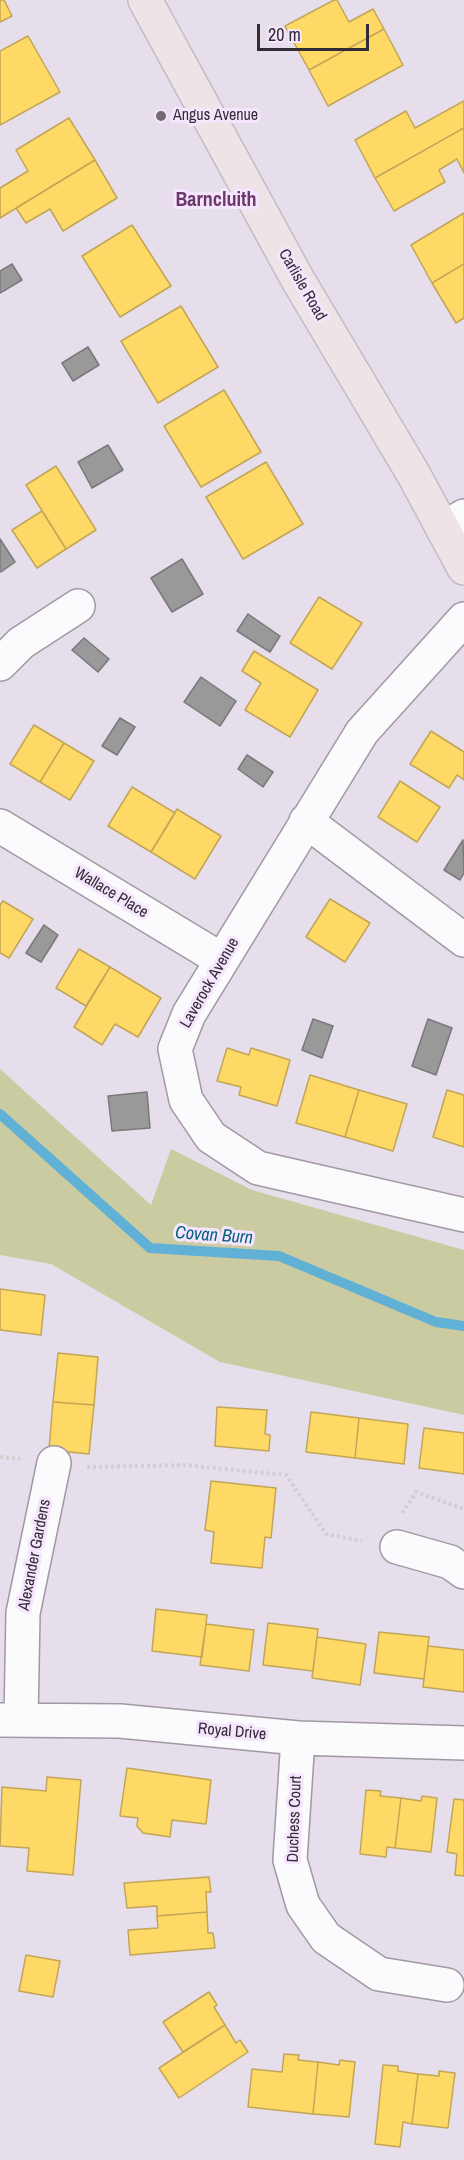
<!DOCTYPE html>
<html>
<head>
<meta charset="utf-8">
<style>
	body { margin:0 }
	#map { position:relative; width:464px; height:2160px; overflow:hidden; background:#e6deea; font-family:"Archivo Narrow",sans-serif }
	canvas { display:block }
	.scale { position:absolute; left:257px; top:24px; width:112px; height:27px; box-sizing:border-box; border:3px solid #322c35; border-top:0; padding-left:8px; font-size:18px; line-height:21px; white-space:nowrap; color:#322c35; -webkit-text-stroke:4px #f5e5fe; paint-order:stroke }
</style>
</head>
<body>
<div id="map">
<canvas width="464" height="2160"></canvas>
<div class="scale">20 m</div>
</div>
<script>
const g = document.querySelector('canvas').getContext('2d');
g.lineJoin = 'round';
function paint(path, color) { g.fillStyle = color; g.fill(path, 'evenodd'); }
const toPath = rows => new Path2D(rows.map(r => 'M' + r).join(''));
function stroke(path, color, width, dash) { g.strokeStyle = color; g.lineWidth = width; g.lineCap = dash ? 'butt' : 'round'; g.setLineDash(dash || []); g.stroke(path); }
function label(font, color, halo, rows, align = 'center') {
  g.font = font + ' "Archivo Narrow",sans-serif'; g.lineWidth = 6; g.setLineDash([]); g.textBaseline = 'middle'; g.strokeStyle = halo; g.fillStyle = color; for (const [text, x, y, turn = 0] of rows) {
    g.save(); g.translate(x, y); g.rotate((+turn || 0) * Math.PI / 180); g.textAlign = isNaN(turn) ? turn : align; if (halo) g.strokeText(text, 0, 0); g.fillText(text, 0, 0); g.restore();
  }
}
paint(toPath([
	[0,1069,151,1205,171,1149,252,1190,464,1250,464,1415,220,1362,51,1264,0,1255]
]), '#cbcba1');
const homes = toPath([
	[0,0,4,0,12,16,0,22,0,0],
	[334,0,337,0,349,22,373,9,384,29,309,70,285,26,334,0],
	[384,29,403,65,328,106,309,70,384,29],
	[28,36,60,92,0,125,0,51,28,36],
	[464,101,464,128,375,178,355,140,406,111,415,128,464,101],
	[69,118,95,160,0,218,0,188,28,171,16,150,69,118],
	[464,128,464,173,457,159,439,170,445,182,394,211,375,178,464,128],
	[95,160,117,198,63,231,50,209,26,223,16,208,95,160],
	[464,213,464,264,432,283,411,245,464,213],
	[132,225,171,286,120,317,82,256,132,225],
	[464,264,464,318,456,323,432,283,464,264],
	[181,306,218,367,158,403,121,341,181,306],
	[224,390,261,452,201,487,164,426,224,390],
	[266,462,303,524,243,559,206,497,266,462],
	[56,466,96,530,66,549,26,485,56,466],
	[42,511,66,549,37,568,12,530,42,511],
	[319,597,362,623,332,669,290,643,319,597],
	[254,651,318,690,290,737,245,710,261,683,242,671,254,651],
	[34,725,64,743,40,782,10,764,34,725],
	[431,731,464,752,464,780,457,775,449,788,410,764,431,731],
	[64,743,94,761,70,800,40,782,64,743],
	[400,781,440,807,417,842,378,817,400,781],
	[132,787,175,813,151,852,108,826,132,787],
	[177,809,221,836,195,879,151,852,177,809],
	[330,899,370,923,345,962,306,937,330,899],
	[3,901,33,919,9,958,0,953,0,905,3,901],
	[79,949,110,967,86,1006,56,988,79,949],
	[110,967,161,998,138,1037,115,1024,102,1045,74,1027,110,967],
	[227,1048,249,1055,251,1048,290,1060,277,1106,239,1095,241,1087,217,1081,227,1048],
	[310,1075,359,1090,345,1137,296,1123,310,1075],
	[359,1090,407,1104,393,1151,345,1137,359,1090],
	[447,1090,464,1095,464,1147,433,1137,447,1090],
	[0,1289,45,1295,41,1335,0,1330,0,1289],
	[58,1353,98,1357,94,1405,53,1402,58,1353],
	[53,1402,94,1405,89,1454,49,1450,53,1402],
	[217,1407,267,1410,265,1434,270,1435,269,1451,215,1446,217,1407],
	[311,1412,359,1418,355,1458,306,1452,311,1412],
	[359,1418,408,1424,404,1464,355,1458,359,1418],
	[424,1428,464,1433,464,1474,419,1468,424,1428],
	[211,1481,276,1488,271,1538,265,1537,262,1568,211,1563,214,1532,205,1530,211,1481],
	[156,1609,207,1615,202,1657,152,1651,156,1609],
	[268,1623,318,1629,313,1671,263,1665,268,1623],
	[206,1624,254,1630,249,1671,200,1665,206,1624],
	[379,1632,429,1637,424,1679,374,1673,379,1632],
	[317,1637,366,1644,360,1685,312,1678,317,1637],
	[428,1646,464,1650,464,1692,423,1687,428,1646],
	[127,1768,211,1780,206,1824,172,1820,170,1837,143,1833,137,1826,138,1818,120,1816,127,1768],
	[47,1777,81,1780,73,1875,27,1871,29,1848,0,1846,2,1787,46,1791,47,1777],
	[366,1790,381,1791,380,1796,401,1798,395,1848,387,1847,386,1857,360,1854,366,1790],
	[422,1796,437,1798,431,1852,395,1848,401,1798,421,1801,422,1796],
	[454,1799,464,1800,464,1876,455,1875,457,1854,447,1852,454,1799],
	[209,1877,211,1892,206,1892,207,1912,157,1916,157,1906,127,1908,124,1883,209,1877],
	[207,1912,208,1933,213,1933,215,1948,130,1955,128,1930,158,1928,157,1916,207,1912],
	[26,1955,60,1961,53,1997,19,1991,26,1955],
	[209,1992,217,2005,214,2007,225,2025,183,2052,163,2022,209,1992],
	[225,2025,236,2043,240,2040,248,2052,179,2098,159,2068,225,2025],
	[284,2054,299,2055,298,2060,318,2062,313,2114,248,2107,252,2069,282,2072,284,2054],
	[340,2060,355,2062,349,2117,313,2114,318,2062,339,2065,340,2060],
	[383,2065,398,2066,398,2071,418,2074,412,2124,403,2122,400,2147,375,2144,383,2065],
	[439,2071,455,2073,448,2128,412,2124,418,2074,439,2076,439,2071]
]);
paint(homes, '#ffd966');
stroke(homes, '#c2a557', 1.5);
const industry = toPath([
	[12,264,22,280,0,293,0,271,12,264],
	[88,347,99,365,73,381,62,363,88,347],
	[108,445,123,470,92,488,78,462,108,445],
	[0,539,15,562,1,572,0,571,0,539],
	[182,559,203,594,172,612,151,578,182,559],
	[248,614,280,636,270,652,237,631,248,614],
	[84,638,109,659,98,672,72,650,84,638],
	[201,677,236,701,220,726,184,702,201,677],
	[120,718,135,727,117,755,102,746,120,718],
	[247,755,273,772,263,787,238,769,247,755],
	[463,840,464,873,460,880,444,870,463,840],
	[44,925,58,935,41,962,26,953,44,925],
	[313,1019,333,1026,322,1058,302,1050,313,1019],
	[428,1019,452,1028,436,1075,412,1066,428,1019],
	[147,1092,150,1128,112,1131,108,1096,147,1092]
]);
paint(industry, '#999');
stroke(industry, '#7a787b', 1.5);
stroke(toPath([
	[0,1114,150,1248,279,1256,436,1322,464,1326]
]), '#61b0d5', 10);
const minor = toPath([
	[443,529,464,516],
	[464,619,362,732,189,1014,175,1049,186,1100,211,1137,258,1168,464,1215],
	[0,664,21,643,78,606],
	[306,821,464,940],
	[0,826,222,960],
	[397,1547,450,1562,464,1572],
	[0,1720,120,1721,298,1738,464,1743],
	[21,1720,23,1613,54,1463],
	[298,1738,290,1860,303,1905,326,1938,379,1974,447,1985]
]);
const major = toPath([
	[145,0,298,280,414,475,464,568]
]);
stroke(minor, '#a099a3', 36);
stroke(major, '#c2bdc4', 36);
stroke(toPath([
	[0,1457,20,1459],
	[87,1467,184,1465,286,1475,326,1534,362,1541],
	[402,1513,416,1492,464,1509]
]), '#d2cfd3', 4, [3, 3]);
stroke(minor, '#fbfafc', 33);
stroke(major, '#eee4e8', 33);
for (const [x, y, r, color] of [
	[161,116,6,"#716a74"]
]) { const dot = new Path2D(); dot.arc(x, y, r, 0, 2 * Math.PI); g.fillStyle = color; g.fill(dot); stroke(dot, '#f5e5fe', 2); }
label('16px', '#322c35', '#f5e5fe', [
	["Angus Avenue",173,116]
], 'left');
label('16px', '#322c35', '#f5e5fe', [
	["Carlisle Road",302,285,60],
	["Wallace Place",111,893,31],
	["Laverock Avenue",210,983,-60],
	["Alexander Gardens",35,1555,-79],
	["Royal Drive",232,1732,5],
	["Duchess Court",295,1819,-88]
]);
label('italic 18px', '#066080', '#f5e5fe', [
	["Covan Burn",214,1236,4]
]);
label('bold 20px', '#6d396a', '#f5e5fe', [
	["Barncluith",216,201]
]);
</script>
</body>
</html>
